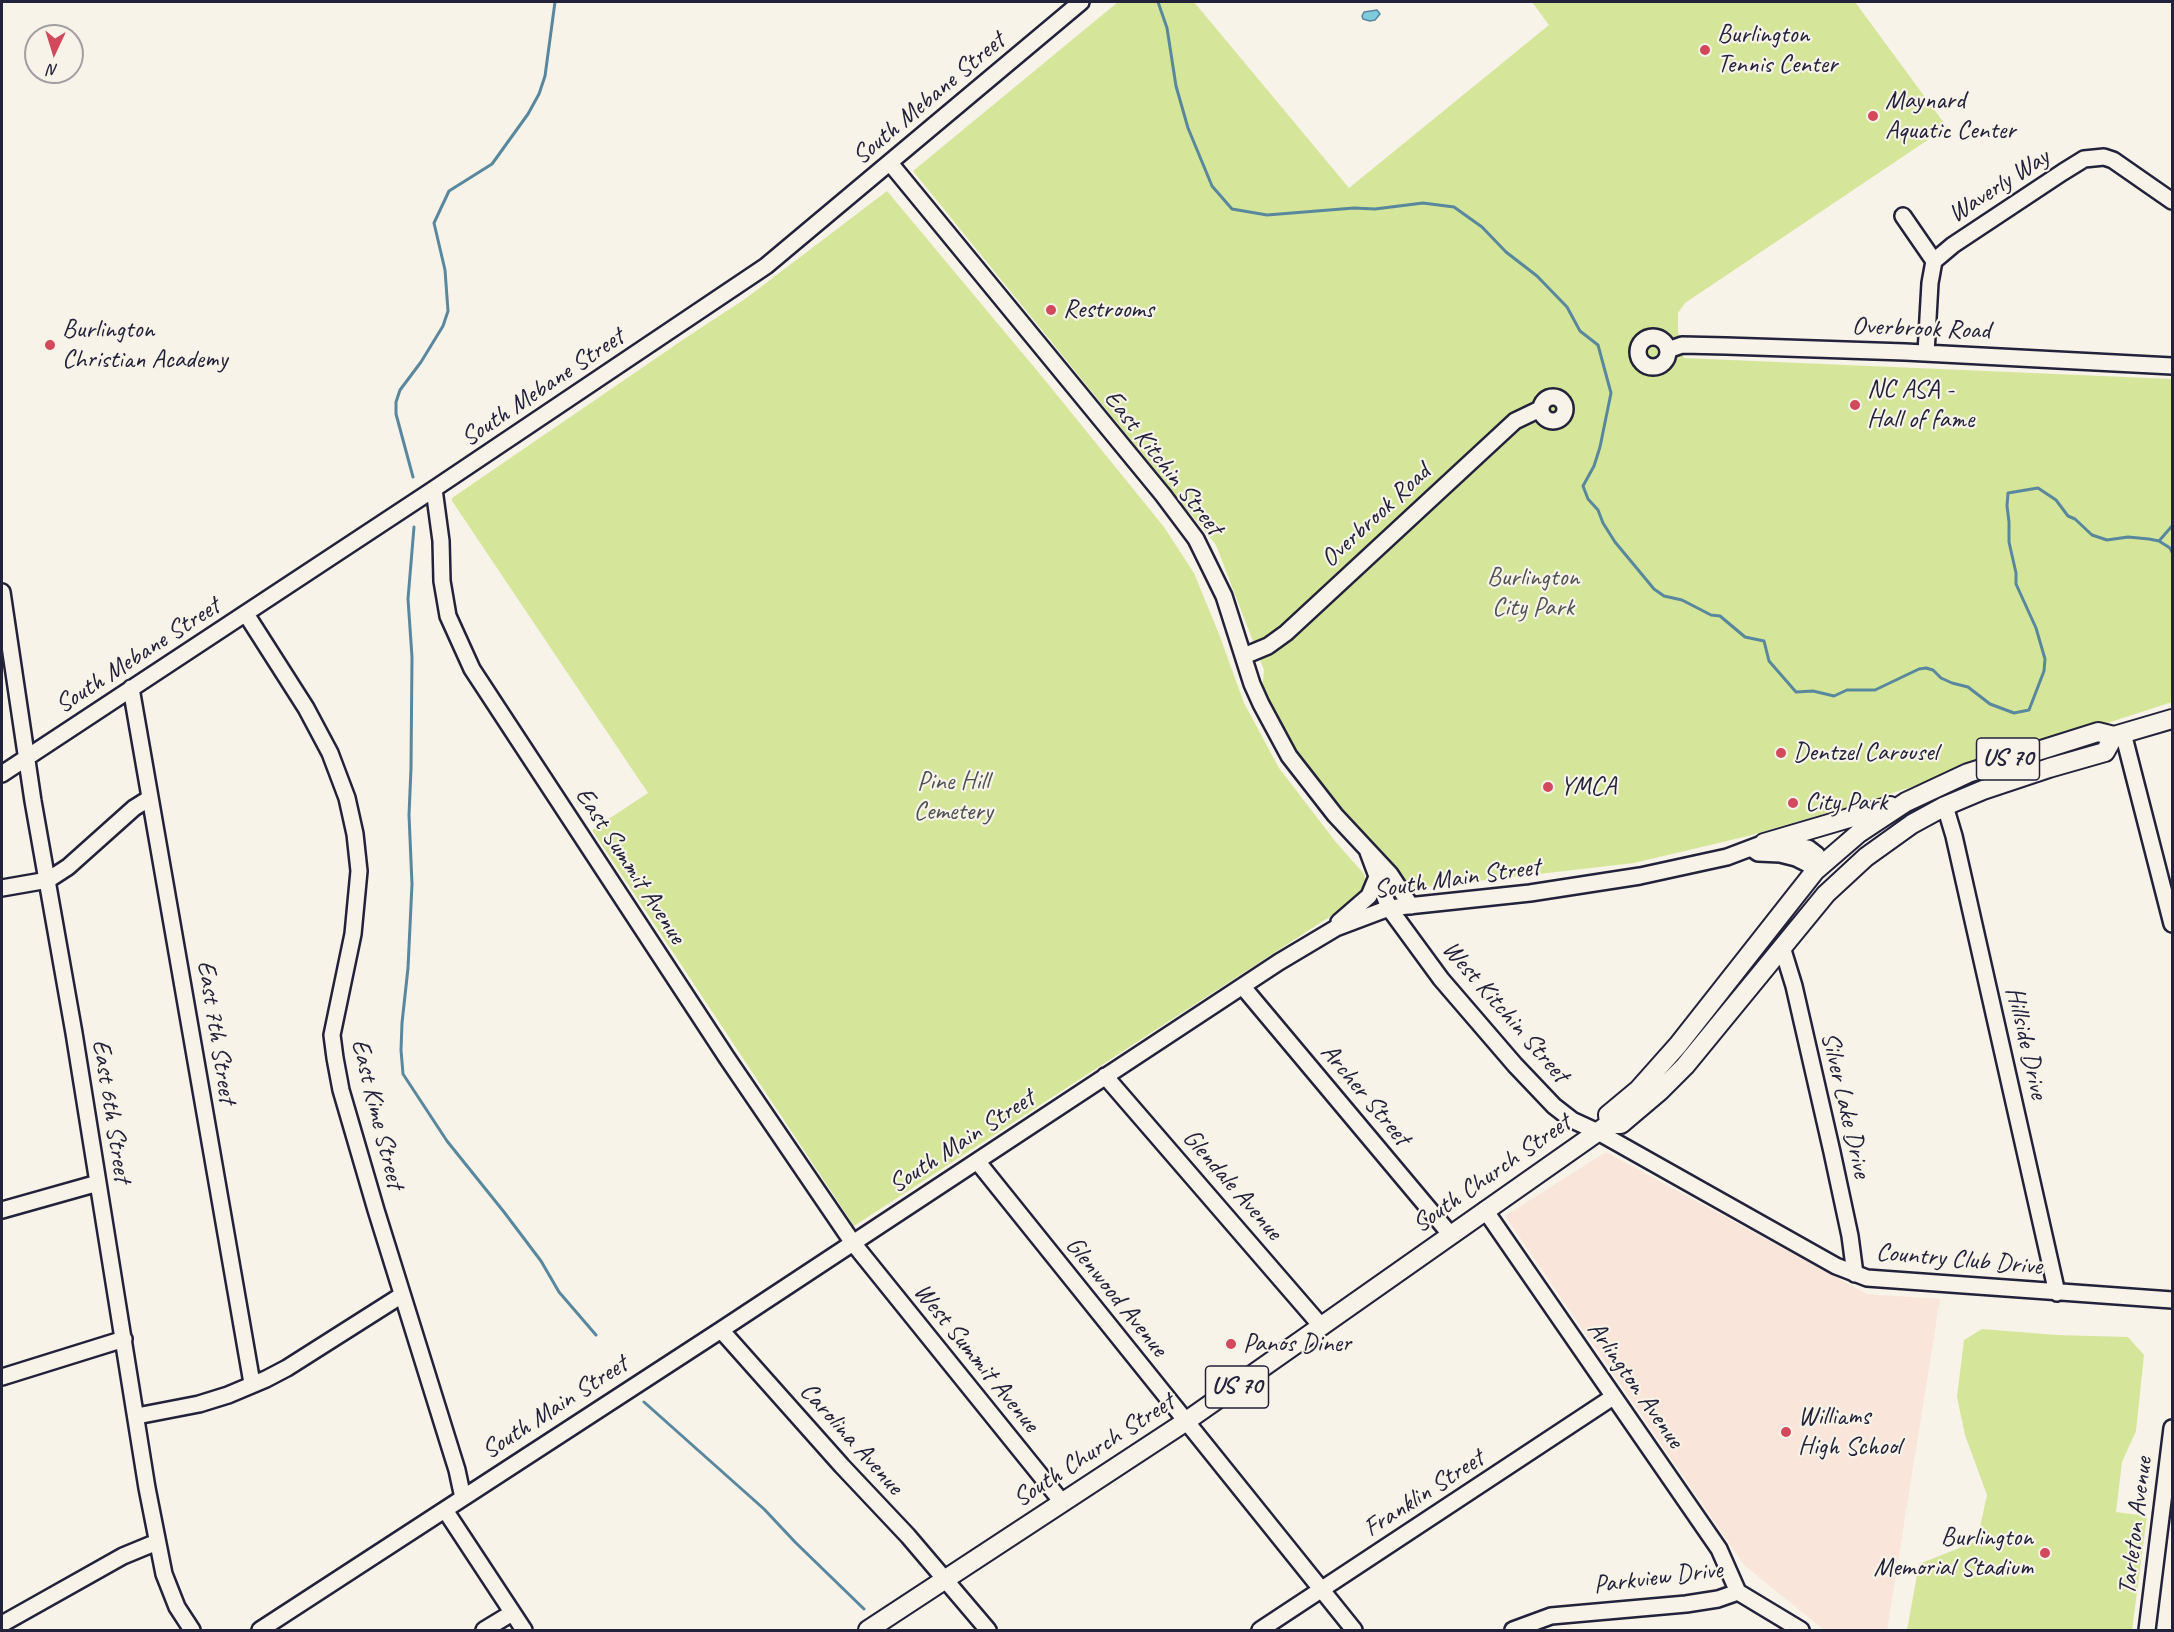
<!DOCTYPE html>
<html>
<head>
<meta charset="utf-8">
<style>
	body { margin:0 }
	#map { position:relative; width:2174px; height:1632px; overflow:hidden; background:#f7f3e8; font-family:Caveat,sans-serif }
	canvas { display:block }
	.frame { position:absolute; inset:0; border:3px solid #22223b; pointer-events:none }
	.north { position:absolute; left:24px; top:24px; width:60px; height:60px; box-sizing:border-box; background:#f7f3e8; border:2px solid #a29fa3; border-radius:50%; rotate:184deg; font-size:16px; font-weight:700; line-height:24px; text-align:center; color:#22223b }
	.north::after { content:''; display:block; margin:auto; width:21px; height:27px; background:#d1495b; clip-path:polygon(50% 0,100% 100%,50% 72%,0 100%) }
</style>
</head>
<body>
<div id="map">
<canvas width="2174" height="1632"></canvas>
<div class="frame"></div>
<div class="north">N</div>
</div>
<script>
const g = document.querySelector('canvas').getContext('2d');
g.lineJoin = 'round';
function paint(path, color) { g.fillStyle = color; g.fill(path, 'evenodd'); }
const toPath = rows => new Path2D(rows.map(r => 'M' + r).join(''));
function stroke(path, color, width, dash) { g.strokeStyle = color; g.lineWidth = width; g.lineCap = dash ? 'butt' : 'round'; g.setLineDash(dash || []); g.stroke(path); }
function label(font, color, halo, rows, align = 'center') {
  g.font = font + ' Caveat,sans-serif'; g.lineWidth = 4.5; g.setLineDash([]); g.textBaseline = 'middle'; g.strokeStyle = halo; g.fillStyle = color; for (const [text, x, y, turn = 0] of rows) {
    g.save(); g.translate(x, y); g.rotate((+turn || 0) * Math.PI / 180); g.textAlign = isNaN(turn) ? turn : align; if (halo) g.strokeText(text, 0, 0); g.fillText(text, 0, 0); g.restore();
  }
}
paint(toPath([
	[1606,1152,1867,1294,1940,1299,1887,1630,1824,1630,1744,1565,1505,1216]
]), '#f9e5d9');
paint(toPath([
	[1118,2,1194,2,1349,188,1549,25,1532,2,1855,2,1947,127,1685,303,1678,313,1678,332,1684,358,2172,379,2172,702,1874,799,1748,836,1634,863,1409,889,1290,754,1261,704,1264,670,1216,545,913,171],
	[887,191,1044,379,1164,527,1194,573,1219,634,1244,703,1279,768,1335,841,1364,874,1367,886,1363,895,854,1226,592,830,648,793,452,501,452,498,687,337,745,299],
	[1982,1329,2057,1335,2128,1337,2144,1355,2136,1431,2122,1462,2116,1512,2147,1516,2132,1630,1907,1630,1919,1564,1977,1541,1987,1495,1965,1435,1957,1397,1964,1340]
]), '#d5e69a');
const water = toPath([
	[1377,10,1380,14,1375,20,1370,21,1363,19,1362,16,1364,12,1377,10]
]);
paint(water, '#7ecbde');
stroke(water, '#59879d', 1.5);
stroke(toPath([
	[1158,2,1167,28,1176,86,1188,128,1212,186,1232,209,1267,215,1354,208,1375,209,1423,203,1454,207,1482,227,1506,252,1537,276,1567,307,1580,331,1598,345,1611,393,1600,447,1594,466,1583,486,1588,499,1598,510,1603,523,1615,542,1654,589,1664,596,1682,600,1711,615,1720,616,1745,637,1764,641,1769,661,1796,692,1813,691,1834,696,1847,690,1875,690,1919,669,1926,668,1933,670,1941,678,1952,683,1968,687,1990,704,2014,713,2029,710,2044,671,2045,659,2036,628,2016,584,2016,573,2009,542,2009,522,2007,506,2008,493,2038,488,2056,500,2068,516,2075,519,2092,535,2107,540,2128,537,2149,539,2159,541,2170,548,2172,552],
	[413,477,396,414,396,402,400,390,421,362,443,326,448,311,445,270,434,223,449,191,492,164,528,114,539,94,545,76,555,2],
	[414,527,408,599,412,657,411,768,409,815,412,884,408,968,402,1023,401,1050,403,1074,447,1141,504,1212,541,1261,559,1292,596,1335],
	[2159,541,2172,526],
	[644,1402,764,1509,795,1542,864,1609]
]), '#59879d', 3);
const minor = toPath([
	[890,163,1163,495,1196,539,1224,596,1252,684,1261,704,1289,756,1335,815,1390,874,1411,906],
	[1903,216,1934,261],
	'1638 352a15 15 0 1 1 30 0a15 15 0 1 1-30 0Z',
	[1668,350,1682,345,1726,346,1905,352,2172,366],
	[1926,353,1930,283,1934,261,1953,245,2063,172,2084,159,2104,157,2113,160,2172,201],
	'1541 409a12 12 0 1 1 24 0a12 12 0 1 1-24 0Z',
	[434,489,441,541,442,581,448,616,472,669,727,1058,853,1243,1062,1502],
	[2,592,33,801,74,1033,147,1488,164,1574,177,1607,192,1630],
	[246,614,306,708,330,753,347,798,355,834,359,871,353,934,332,1035,335,1058,341,1090,376,1210,457,1470,463,1498],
	[1244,656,1268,646,1286,633,1515,421,1540,409],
	[131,688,252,1383],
	[2123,733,2172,924],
	[2,774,434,489,766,266,1081,2],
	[1945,806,1954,836,2057,1293],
	[1368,852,1389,908,1441,979,1515,1065,1554,1106,1572,1120,1598,1132,1836,1266,1867,1278,2172,1300],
	[2,888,48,880,68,867,134,808,150,798],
	[1339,922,1369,896,1377,877],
	[1782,947,1794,986,1832,1152,1850,1236,1855,1274],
	[1243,987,1450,1234],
	[1105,1076,1322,1327],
	[977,1161,1354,1630],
	[2,1210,98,1183],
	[1485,1210,1719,1549,1738,1592],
	[721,1330,842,1466,908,1536,988,1630],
	[2,1377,124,1339],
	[137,1416,199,1404,228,1395,266,1379,287,1368,402,1295],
	[445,1510,524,1630],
	[2,1624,123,1556,157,1542],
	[260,1630,721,1330,1279,962,1336,928,1389,908,1530,893,1640,876,1727,857,1764,843,1778,842,1808,848,1817,855,1818,864,1810,865,1796,858,1780,854,1758,853,1751,848],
	[484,1630,512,1613],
	[1260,1630,1613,1397],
	[1513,1630,1551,1616,1686,1604,1718,1599,1738,1592,1801,1630],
	[2147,1630,2172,1428]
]);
const major = toPath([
	[1764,843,1890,806],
	[1609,1124,1608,1115,1638,1090,1678,1045,1815,871,1859,833,1906,802,1968,773,2098,732,2114,736,2172,719],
	[868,1630,1185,1422,1609,1124,1621,1124,1660,1091,1685,1066,1826,894,1866,857,1912,824,1945,806,1983,790,2049,768,2105,752,2114,736]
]);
stroke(minor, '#22223b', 20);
stroke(major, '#22223b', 22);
stroke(minor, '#f7f3e8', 15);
stroke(major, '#f7f3e8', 18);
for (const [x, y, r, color] of [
	[1705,50,6,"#d1495b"],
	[1873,116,6,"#d1495b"],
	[1051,310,6,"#d1495b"],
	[50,345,6,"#d1495b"],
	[1855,405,6,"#d1495b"],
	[1781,753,6,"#d1495b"],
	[1548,787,6,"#d1495b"],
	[1793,803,6,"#d1495b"],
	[1231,1344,6,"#d1495b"],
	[1786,1432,6,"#d1495b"],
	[2045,1553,6,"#d1495b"]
]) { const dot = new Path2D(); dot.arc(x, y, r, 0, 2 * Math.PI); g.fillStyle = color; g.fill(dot); stroke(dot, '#f7f3e8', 2); }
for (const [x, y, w] of [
	[2008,759,63],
	[1237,1387,63]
]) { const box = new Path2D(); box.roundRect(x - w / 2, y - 21, w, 42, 4.5); g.fillStyle = '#f7f3e8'; g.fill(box); stroke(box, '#22223b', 1.5); }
label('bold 24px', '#22223b', null, [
	["US 70",2008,759],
	["US 70",1237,1387]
]);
label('26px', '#22223b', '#f7f3e8', [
	["Burlington",1717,35],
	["Tennis Center",1717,65],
	["Maynard",1885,101],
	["Aquatic Center",1885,131],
	["Restrooms",1063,310],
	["Burlington",62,330],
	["Christian Academy",62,360],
	["NC ASA -",1867,390],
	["Hall of fame",1867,420],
	["Dentzel Carousel",1793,753],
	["YMCA",1560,787],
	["City Park",1805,803],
	["Panos Diner",1243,1344],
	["Williams",1798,1417],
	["High School",1798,1447],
	["Burlington",2033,1538,"right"],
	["Memorial Stadium",2033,1568,"right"]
], 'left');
label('26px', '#22223b', '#f7f3e8', [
	["South Mebane Street",929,99,-40],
	["Waverly Way",1999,186,-33],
	["Overbrook Road",1921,329,2],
	["South Mebane Street",543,388,-34],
	["East Kitchin Street",1163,463,52],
	["Overbrook Road",1376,516,-43],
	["South Mebane Street",138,656,-33],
	["East Summit Avenue",630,866,57],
	["South Main Street",1457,879,-8],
	["West Kitchin Street",1505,1012,49],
	["East 7th Street",216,1032,81],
	["Hillside Drive",2026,1043,77],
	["Archer Street",1365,1095,50],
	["Silver Lake Drive",1845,1105,77],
	["East 6th Street",111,1111,81],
	["East Kime Street",377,1114,76],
	["South Main Street",962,1142,-33],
	["South Church Street",1492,1174,-35],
	["Glendale Avenue",1232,1185,49],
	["Country Club Drive",1959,1260,5],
	["Glenwood Avenue",1116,1297,51],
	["West Summit Avenue",976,1358,51],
	["Arlington Avenue",1635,1385,55],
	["South Main Street",555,1408,-33],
	["Carolina Avenue",851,1439,48],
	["South Church Street",1094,1451,-33],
	["Franklin Street",1424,1494,-33],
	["Tarleton Avenue",2136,1526,-83],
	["Parkview Drive",1658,1578,-7]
]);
label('26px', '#4f5353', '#f7f3e8', [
	["Burlington",1533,578],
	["City Park",1533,608],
	["Pine Hill",953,782],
	["Cemetery",953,812]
]);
</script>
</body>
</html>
